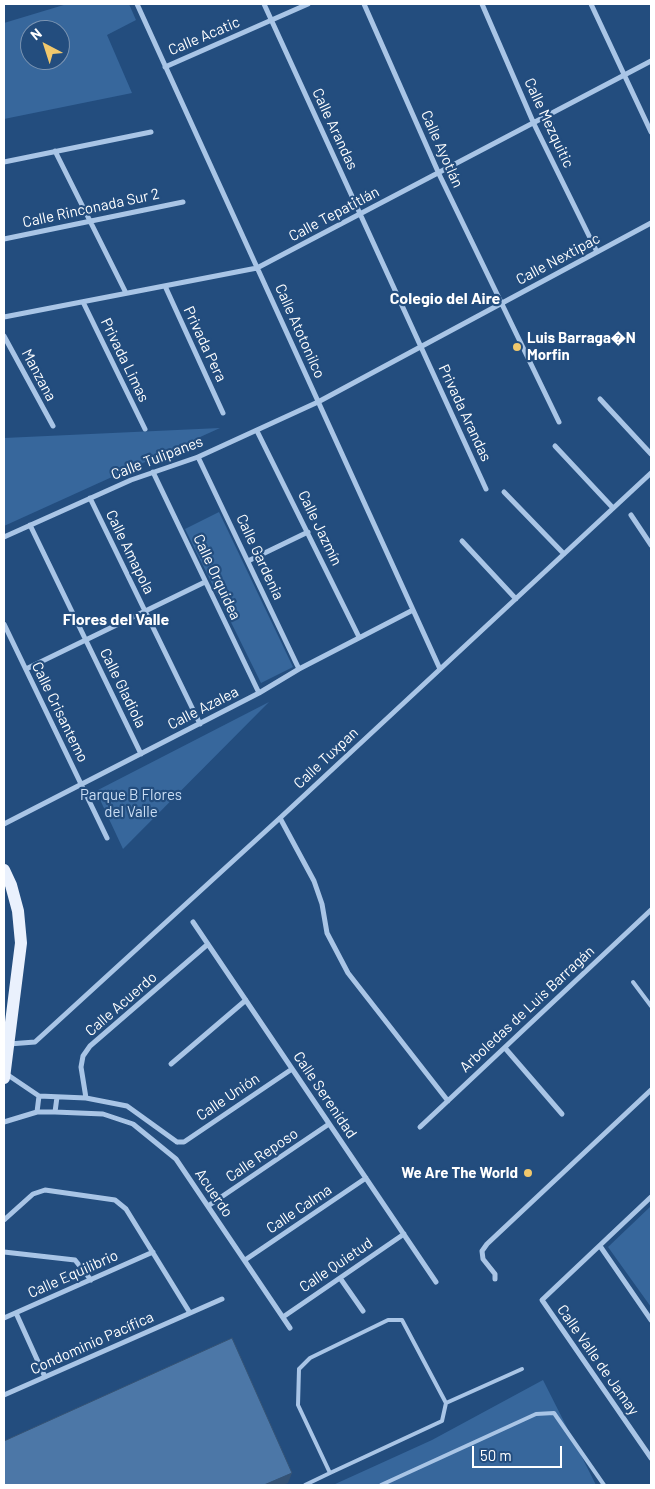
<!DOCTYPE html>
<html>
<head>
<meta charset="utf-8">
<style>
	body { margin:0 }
	#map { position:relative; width:655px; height:1489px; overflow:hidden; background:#234d7e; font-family:Barlow,sans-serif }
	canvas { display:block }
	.frame { position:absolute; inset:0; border:5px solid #fff; pointer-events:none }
	.north { position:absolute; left:20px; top:20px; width:50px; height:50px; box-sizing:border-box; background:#234d7e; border:1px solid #7b94b2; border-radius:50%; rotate:320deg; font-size:14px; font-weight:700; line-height:20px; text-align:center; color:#fff }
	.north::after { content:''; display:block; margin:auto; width:18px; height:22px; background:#f1c86c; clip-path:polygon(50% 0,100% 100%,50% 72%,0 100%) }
	.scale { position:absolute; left:472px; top:1446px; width:90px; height:22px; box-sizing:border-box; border:2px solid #fff; border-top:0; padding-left:6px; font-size:15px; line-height:18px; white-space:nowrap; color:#fff; -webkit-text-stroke:4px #234d7e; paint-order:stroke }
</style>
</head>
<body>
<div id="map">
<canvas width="655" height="1489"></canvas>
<div class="frame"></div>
<div class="north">N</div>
<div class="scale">50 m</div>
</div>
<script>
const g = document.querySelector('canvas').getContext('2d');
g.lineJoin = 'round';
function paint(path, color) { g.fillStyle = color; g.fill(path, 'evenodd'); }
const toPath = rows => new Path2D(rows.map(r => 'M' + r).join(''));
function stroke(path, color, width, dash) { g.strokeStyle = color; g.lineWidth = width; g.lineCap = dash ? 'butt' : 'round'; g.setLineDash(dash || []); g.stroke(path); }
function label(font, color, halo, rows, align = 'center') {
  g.font = font + ' Barlow,sans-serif'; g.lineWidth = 4.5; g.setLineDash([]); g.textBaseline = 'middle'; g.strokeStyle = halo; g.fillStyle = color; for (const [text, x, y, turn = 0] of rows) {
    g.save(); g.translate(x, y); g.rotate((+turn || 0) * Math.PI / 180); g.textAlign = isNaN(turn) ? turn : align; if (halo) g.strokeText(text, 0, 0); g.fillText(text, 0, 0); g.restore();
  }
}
paint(toPath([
	[67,4,129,4,136,20,107,35,132,93,4,119,4,23],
	[30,30,60,30,60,60,30,60],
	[220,428,4,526,4,438],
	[219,512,293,667,261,683,185,529],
	[269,702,123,849,96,791],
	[651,1206,651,1307,608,1247],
	[543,1380,596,1485,333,1485,432,1440]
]), '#37679c');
stroke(toPath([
	[633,982,651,1006],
	[330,1473,442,1421,446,1403,522,1369],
	[305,1485,330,1473,298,1405,299,1369,310,1358,388,1320,402,1320,446,1403],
	[381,1485,536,1414,554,1413,604,1485]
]), '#a9c5e6', 4);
stroke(toPath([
	[137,4,440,669],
	[264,4,486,489],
	[364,4,439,174,559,422],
	[482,4,534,124,597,252],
	[591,4,651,132],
	[165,67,308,4],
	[55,151,126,293],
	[4,162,151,132],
	[4,239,183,202],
	[165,286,223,413],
	[83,302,145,429],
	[4,317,257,268,651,61],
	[4,336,53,426],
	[600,399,651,454],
	[257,431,359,637],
	[555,446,613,508],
	[198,457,299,669],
	[153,472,259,693],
	[504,492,564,554],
	[90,498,200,724],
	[631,515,651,545],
	[30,525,141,754],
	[4,537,131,480,198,457,318,402,651,223],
	[462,541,516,599],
	[248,561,308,532],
	[4,624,107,838],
	[26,669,205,582],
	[280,818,314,881,322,904,327,933,348,973,448,1101],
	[4,824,259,693,299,669,413,610],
	[193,922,436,1282],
	[9,1044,35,1042,280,818,651,473],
	[505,1048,562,1114],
	[171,1064,246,1000],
	[5,1073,39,1096,86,1098,127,1106,177,1142],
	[86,1098,81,1067,83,1056,90,1046,208,944],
	[37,1112,39,1096],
	[55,1112,57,1097],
	[4,1122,37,1112,55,1112,103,1114,133,1124,176,1159,290,1328],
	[420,1127,651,910],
	[177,1142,184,1142,292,1069],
	[651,1197,542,1300,651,1458],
	[208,1206,329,1124],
	[4,1220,33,1194,45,1190,115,1200,126,1209,190,1313],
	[600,1246,651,1320],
	[4,1252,75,1260,91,1280],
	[245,1260,366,1178],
	[340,1278,363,1311],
	[495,1279,495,1274,483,1259,482,1251,487,1244,651,1090],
	[16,1313,45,1377],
	[283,1317,404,1234],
	[4,1318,153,1252],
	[4,1395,222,1299]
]), '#a9c5e6', 5);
stroke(toPath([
	[4,870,11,885,18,911,21,943,4,1078]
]), '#eaf1fd', 12);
paint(toPath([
	[292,1473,288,1483,283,1485,264,1485]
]), '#355375');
const building = toPath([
	[232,1338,292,1473,264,1485,4,1485,4,1441,232,1338]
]);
paint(building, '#4c77a7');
stroke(building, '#355375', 1);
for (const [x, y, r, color] of [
	[517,347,5,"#f1c86c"],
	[528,1173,5,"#f1c86c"]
]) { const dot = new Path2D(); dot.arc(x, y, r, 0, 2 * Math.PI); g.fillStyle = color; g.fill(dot); stroke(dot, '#234d7e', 2); }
label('15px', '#fff', '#234d7e', [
	["Calle Acatic",204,36,-23],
	["Calle Mezquitic",549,123,65],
	["Calle Arandas",335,129,65],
	["Calle Ayotlán",442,149,66],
	["Calle Rinconada Sur 2",91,208,-12],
	["Calle Tepatitlán",334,214,-28],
	["Calle Nextipac",558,259,-28],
	["Calle Atotonilco",300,331,66],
	["Privada Pera",205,344,65],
	["Privada Limas",125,360,64],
	["Manzana",39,375,62],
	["Privada Arandas",465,413,65],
	["Calle Tulipanes",157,458,-21],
	["Calle Jazmín",320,528,64],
	["Calle Amapola",130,552,64],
	["Calle Gardenia",260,557,65],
	["Calle Orquídea",217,577,65],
	["Calle Gladiola",123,688,64],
	["Calle Azalea",203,708,-27],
	["Calle Crisantemo",60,712,64],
	["Calle Tuxpan",326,758,-43],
	["Calle Acuerdo",121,1004,-41],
	["Arboledas de Luis Barragán",527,1009,-43],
	["Calle Serenidad",325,1095,56],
	["Calle Unión",228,1097,-34],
	["Calle Reposo",262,1155,-34],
	["Acuerdo",214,1193,56],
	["Calle Calma",299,1209,-34],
	["Calle Quietud",336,1265,-34],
	["Calle Equilibrio",73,1274,-24],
	["Condominio Pacífica",92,1343,-24],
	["Calle Valle de Jamay",598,1360,55]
]);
label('bold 15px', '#fff', '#234d7e', [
	["Luis Barraga�N",527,338],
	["Morfin",527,355],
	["We Are The World",518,1173,"right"]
], 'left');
label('15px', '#ccdff5', '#234d7e', [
	["Parque B Flores",131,795],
	["del Valle",131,812]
]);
label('bold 16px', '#fff', '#234d7e', [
	["Colegio del Aire",445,299],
	["Flores del Valle",116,620]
]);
</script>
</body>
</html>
